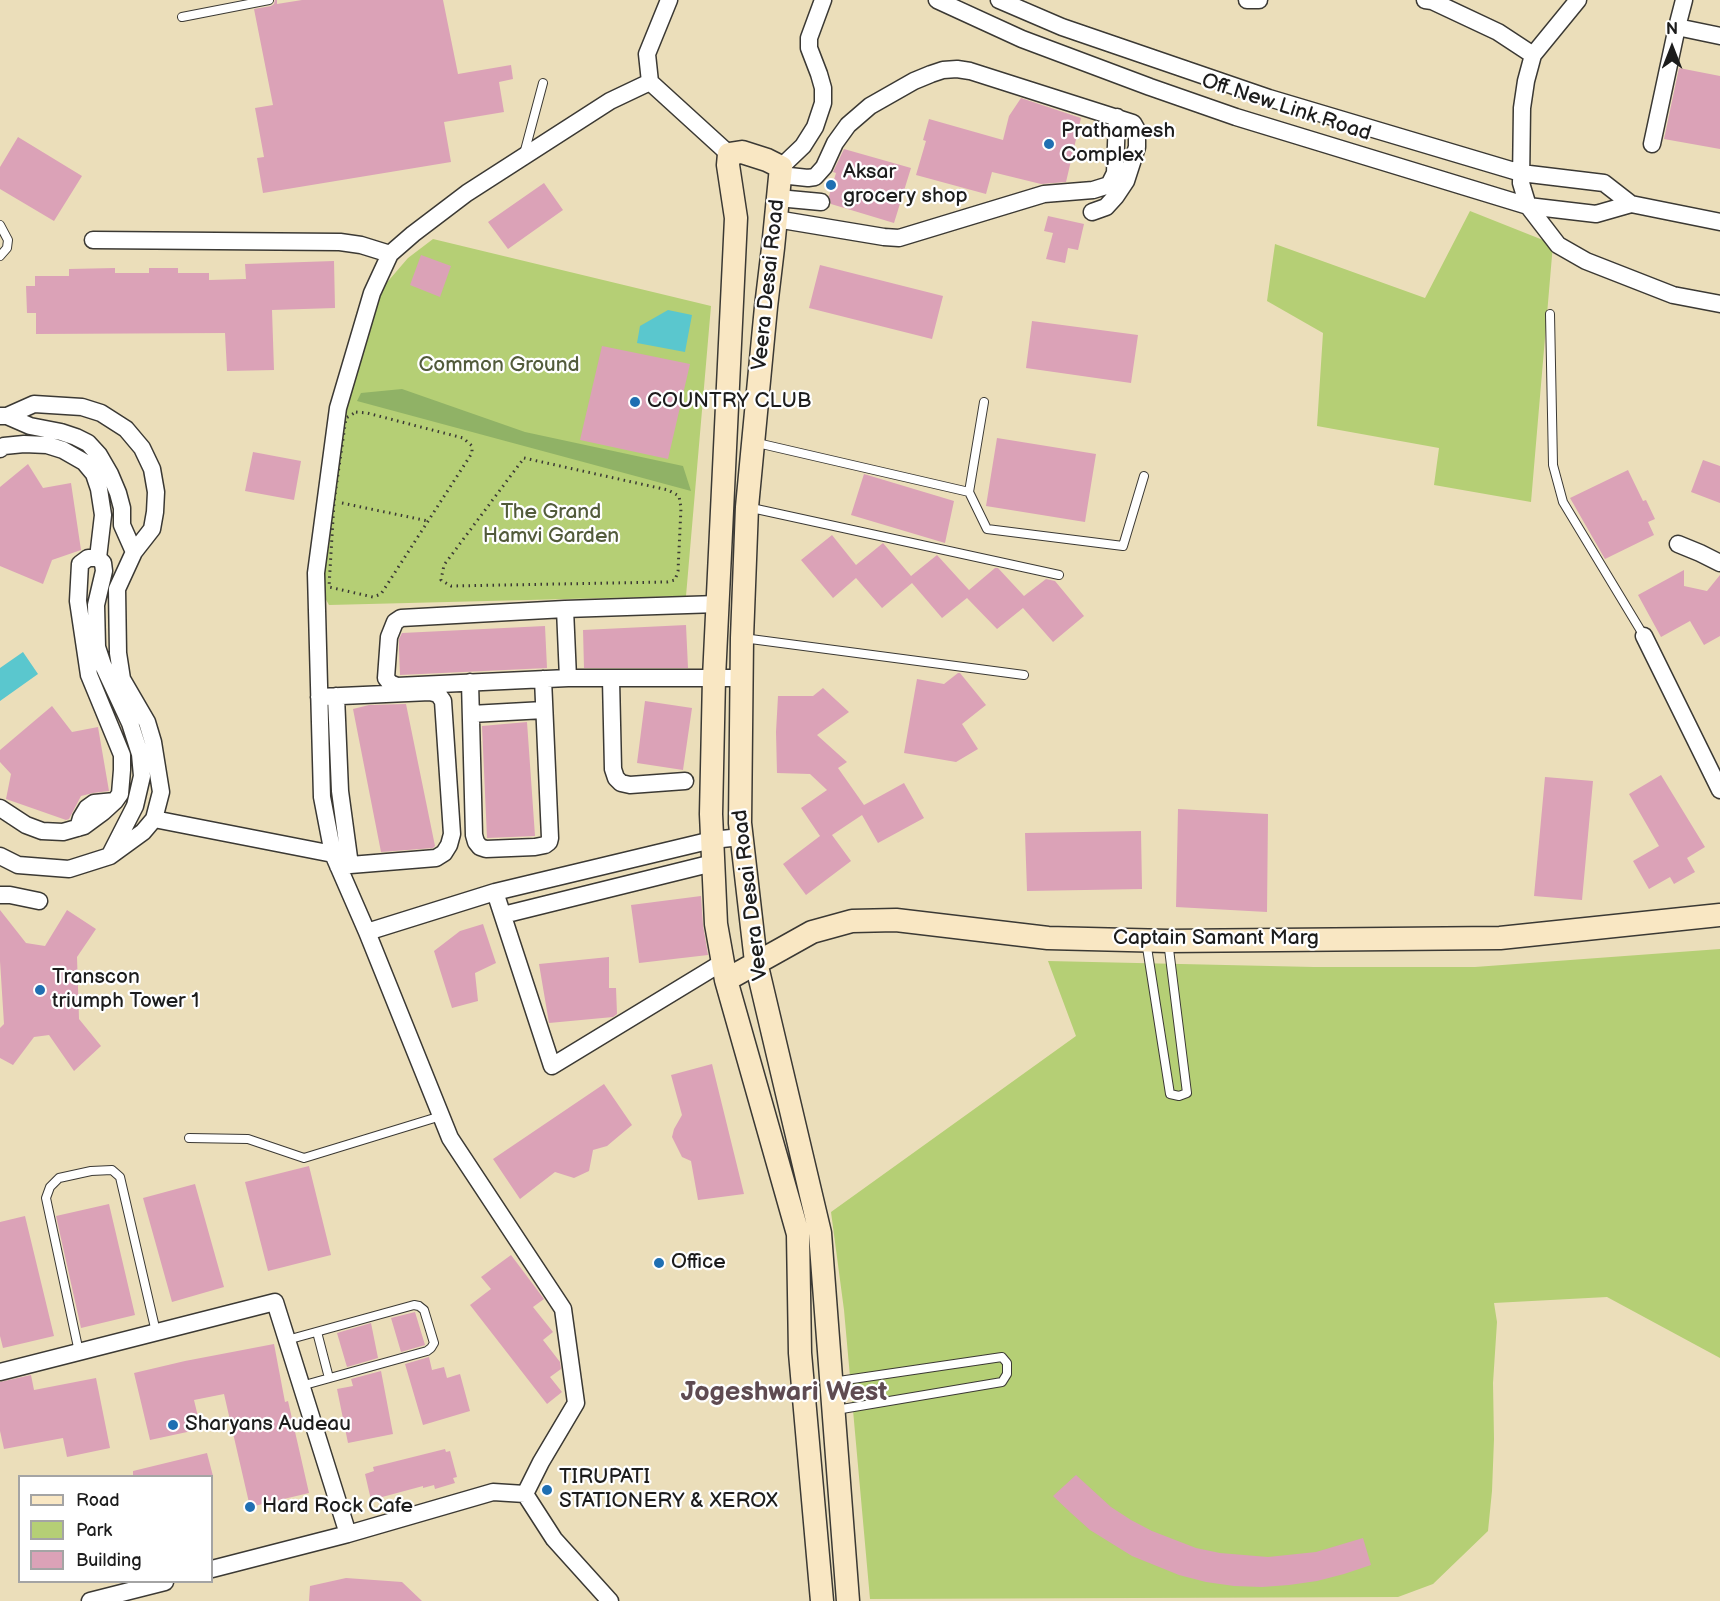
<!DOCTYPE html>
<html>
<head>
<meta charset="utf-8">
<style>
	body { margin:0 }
	#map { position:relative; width:1720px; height:1601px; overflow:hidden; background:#ebdeba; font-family:"Balsamiq Sans",sans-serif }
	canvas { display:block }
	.legend { position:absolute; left:18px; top:1475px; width:195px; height:108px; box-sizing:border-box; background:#fff; border:2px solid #a4a4a4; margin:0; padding:8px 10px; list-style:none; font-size:18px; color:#1c1c1c }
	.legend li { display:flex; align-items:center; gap:12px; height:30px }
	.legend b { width:30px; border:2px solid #a4a4a4 }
	.north { position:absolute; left:1642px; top:18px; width:60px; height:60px; -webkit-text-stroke:4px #fff; paint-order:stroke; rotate:0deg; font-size:16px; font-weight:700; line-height:24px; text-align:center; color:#1c1c1c }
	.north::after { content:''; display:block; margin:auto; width:21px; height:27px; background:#1c1c1c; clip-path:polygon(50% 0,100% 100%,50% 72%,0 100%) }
</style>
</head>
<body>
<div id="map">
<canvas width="1720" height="1601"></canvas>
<ul class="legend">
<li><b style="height:8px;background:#f9e7c3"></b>Road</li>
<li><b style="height:16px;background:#b5cf75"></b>Park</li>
<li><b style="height:16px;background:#dba2b7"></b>Building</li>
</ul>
<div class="north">N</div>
</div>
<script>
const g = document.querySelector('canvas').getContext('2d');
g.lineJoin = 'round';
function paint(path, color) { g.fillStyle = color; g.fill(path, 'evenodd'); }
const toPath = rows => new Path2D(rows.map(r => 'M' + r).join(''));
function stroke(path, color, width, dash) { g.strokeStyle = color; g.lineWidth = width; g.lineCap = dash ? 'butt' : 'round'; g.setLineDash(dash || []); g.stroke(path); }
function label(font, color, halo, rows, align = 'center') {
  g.font = font + ' "Balsamiq Sans",sans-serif'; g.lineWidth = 4.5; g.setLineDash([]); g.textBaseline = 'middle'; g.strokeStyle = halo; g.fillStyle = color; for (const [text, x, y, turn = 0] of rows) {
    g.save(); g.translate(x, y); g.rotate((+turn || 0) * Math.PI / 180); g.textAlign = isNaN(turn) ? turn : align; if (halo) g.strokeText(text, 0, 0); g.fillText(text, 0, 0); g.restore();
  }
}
paint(toPath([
	[1470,211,1553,244,1531,502,1434,485,1439,448,1317,426,1323,333,1267,301,1275,244,1425,298],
	[433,239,711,306,686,596,329,605,324,596,320,575,343,411,377,294,408,258],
	[1720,949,1720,1358,1607,1297,1494,1303,1497,1322,1493,1383,1494,1439,1492,1491,1488,1531,1433,1584,1398,1597,870,1599,844,1310,831,1212,1076,1036,1048,961,1314,967,1475,967]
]), '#b5cf75');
paint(toPath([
	[402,389,525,432,683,466,691,491,357,401,361,393]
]), '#90b266');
paint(toPath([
	[668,310,692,315,685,352,637,343,640,326],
	[23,652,38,674,0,701,0,668]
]), '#5ac7ce');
paint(toPath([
	[275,0,277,0,277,4,302,0,443,0,458,74,511,65,513,79,499,82,504,112,444,122,451,162,263,193,257,158,264,157,255,108,273,105,254,9,271,6,274,4],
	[1679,68,1720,76,1720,149,1664,139],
	[1021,98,1081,118,1066,182,1041,184,992,172,986,194,916,175,926,141,923,140,929,119,1003,140,1009,116],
	[18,137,82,176,54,221,0,189,0,167],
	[844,149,911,168,894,223,831,204,829,196,836,173,833,172],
	[544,183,563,210,508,249,488,222],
	[1048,216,1084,224,1078,250,1068,248,1065,263,1046,259,1053,233,1044,231],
	[421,255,451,266,440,297,410,285],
	[334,261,335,308,272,310,274,370,227,371,225,333,36,334,36,313,27,313,26,286,35,286,35,276,69,276,69,269,115,268,115,273,149,273,149,268,178,268,178,273,209,273,209,280,246,279,245,264],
	[820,265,943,296,932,339,809,308],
	[1032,321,1138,335,1131,383,1026,368],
	[602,346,690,364,668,459,580,440],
	[997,438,1096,454,1085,522,986,506],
	[253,452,301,461,294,500,245,491],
	[1703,460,1720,466,1720,503,1691,492],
	[28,464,43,488,71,483,81,550,52,560,43,584,0,566,0,487],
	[1628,470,1643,501,1646,500,1655,519,1648,522,1654,535,1605,559,1570,498],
	[864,474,954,501,945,543,851,515],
	[832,535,856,565,883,543,911,576,937,555,969,590,995,568,998,568,1024,596,1046,579,1055,581,1084,616,1053,642,1023,608,997,629,967,598,942,618,912,583,882,608,856,578,833,598,801,560],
	[1684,570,1684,586,1707,591,1720,575,1720,636,1704,645,1690,621,1661,637,1638,595],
	[686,625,688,668,584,668,583,630],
	[545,626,547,668,400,675,399,650,399,639,402,633],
	[958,673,960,673,986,705,962,724,978,749,956,762,904,753,917,679,944,684],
	[823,688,849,712,817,735,847,762,838,768,864,805,904,783,924,818,878,843,862,815,832,835,851,861,806,895,783,864,820,836,801,808,827,790,810,774,777,773,776,732,778,696,813,696],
	[645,701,692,708,683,770,637,763],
	[406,704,435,846,433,848,381,852,353,709,369,705],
	[52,706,72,732,98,727,109,791,93,793,81,796,69,819,66,820,6,799,11,774,0,762,0,750],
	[527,722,535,836,487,838,482,726],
	[1661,775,1705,847,1687,858,1695,872,1674,884,1670,877,1649,889,1633,861,1659,846,1629,794],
	[1545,777,1593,781,1582,900,1534,896],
	[1178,809,1268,814,1267,912,1176,907],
	[1141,831,1142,889,1027,891,1025,833],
	[701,896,703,925,708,955,639,963,631,905],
	[0,910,26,943,45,946,67,910,96,929,77,957,79,1019,101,1046,74,1071,49,1035,34,1037,13,1065,0,1058,0,1028,4,1024,0,961],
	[483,924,496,963,475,973,478,1001,452,1008,434,951,460,931],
	[609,957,609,988,616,988,617,1014,613,1017,549,1023,539,964],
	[712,1064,744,1194,698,1200,691,1161,682,1157,672,1137,674,1129,682,1115,671,1075],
	[604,1084,632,1125,607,1146,593,1150,589,1171,574,1178,555,1172,520,1199,493,1159],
	[309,1166,331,1255,268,1271,245,1182],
	[195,1184,224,1287,172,1302,143,1198],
	[109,1204,135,1315,81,1328,56,1216],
	[25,1216,54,1336,3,1348,0,1336,0,1222],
	[511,1255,544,1299,533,1307,553,1332,543,1340,560,1362,561,1369,550,1377,562,1392,547,1404,470,1305,491,1289,481,1277],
	[415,1312,425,1345,401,1352,391,1318],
	[371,1323,378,1358,347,1367,337,1333],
	[274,1344,285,1402,288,1401,309,1493,250,1507,224,1394,194,1400,201,1429,150,1440,134,1373,185,1361],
	[429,1357,432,1370,444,1367,447,1378,460,1374,470,1411,423,1425,405,1364],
	[381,1371,393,1434,348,1443,337,1389,353,1386,351,1379],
	[31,1375,34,1390,96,1378,110,1448,67,1457,63,1438,4,1449,0,1431,0,1382],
	[445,1449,446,1452,450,1451,457,1477,453,1478,455,1483,435,1489,434,1485,423,1488,423,1486,371,1500,365,1474,374,1471,373,1467],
	[207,1453,213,1476,133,1476,133,1471],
	[1076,1475,1111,1507,1131,1520,1152,1531,1196,1548,1220,1553,1268,1557,1316,1552,1363,1538,1371,1565,1344,1574,1317,1581,1289,1585,1262,1587,1234,1586,1206,1582,1179,1575,1132,1556,1090,1530,1071,1513,1053,1496],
	[346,1578,402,1582,422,1601,309,1601,310,1586]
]), '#dba2b7');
const lane = toPath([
	[182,17,269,0],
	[524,154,543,83],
	[0,225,8,240,7,248,0,256],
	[1550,314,1553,465,1563,502,1644,636],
	[753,442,969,492,984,402],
	[969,492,987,529,1123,546,1144,476],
	[747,507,1059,575],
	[743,638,1024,675],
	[1146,941,1170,1094,1179,1096,1187,1093,1168,941],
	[189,1138,248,1139,304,1158,441,1116],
	[317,1332,329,1378],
	[287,1340,414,1305,419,1306,424,1310,434,1343,431,1348,427,1351,301,1386],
	[79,1352,46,1198,50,1187,59,1178,91,1171,112,1170,120,1177,156,1332],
	[832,1382,1002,1357,1007,1363,1007,1374,1002,1382,836,1410]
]);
const street = toPath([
	[669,0,647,54,650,82,729,154],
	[937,0,1022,39,1150,87,1236,117,1528,206,1596,214,1631,204],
	[999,0,1062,27,1269,98,1521,173,1604,183,1631,204,1720,222],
	[1247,0,1259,0],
	[1425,0,1432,1,1498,32,1533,55,1526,81,1522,108,1521,183,1528,206,1558,245,1586,261,1673,295,1720,304],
	[1677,27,1720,36],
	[1533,55,1578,0],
	[1652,144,1677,27,1684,0],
	[781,167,803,146,815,127,823,103,823,88,819,74,809,48,809,38,823,0],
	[780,175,808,178,815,177,824,167,835,143,848,125,870,106,914,81,931,74,943,70,957,69,970,71,1133,123,1137,130,1137,147,1126,181,1116,196,1106,207,1092,212],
	[778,198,821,202],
	[776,219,884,237,899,238,1044,194,1093,190,1109,185,1115,173,1117,117],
	[93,240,340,242,361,245,390,254],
	[0,416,7,416,34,404,82,407,101,413,126,429,142,448,152,469,156,492,155,512,152,529,134,552,117,589,118,653,122,679,147,722,153,742,161,792,154,819,143,832,110,856,69,869,18,865,0,856],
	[7,416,30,426,61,432,76,437,88,443,99,455,110,474,118,493,122,508,122,525,134,552],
	[0,449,4,446,24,444,47,445,63,450,84,462,94,474,99,489,103,515,98,558],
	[1678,544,1700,553,1720,563],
	[565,609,718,604],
	[1644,636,1720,790],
	[568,678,565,609,401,618,395,622,389,637,386,678,390,683,397,686,568,678,743,678],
	[611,679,613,769,616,778,621,783,630,785,685,781],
	[470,682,474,835,476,842,480,847,486,849,535,847,545,845,549,842,550,838,543,679],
	[336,696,340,791,350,865],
	[319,697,430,692,438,694,443,701,452,834,449,845,444,853,436,858,338,866],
	[471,714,544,710],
	[0,808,26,825,42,831,63,832,84,826,103,812,115,801,120,794,122,770,122,755,89,675,78,601,80,564,88,558,98,558,103,563,104,571,96,605,97,647,103,665,130,723,140,754,142,776,135,806,111,853],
	[154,819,333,854],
	[78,828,81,818,87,808,94,803,115,801],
	[495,892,552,1066,723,962],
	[0,895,10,895,39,901],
	[503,915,713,863],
	[367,932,495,892,712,840,741,837],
	[0,1372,275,1302,348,1534],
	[525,1494,541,1462,576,1403,563,1309,450,1138,367,932,333,854,322,797,316,573,338,408,372,293,390,254,413,234,467,193,610,101,650,82],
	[212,1569,348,1534,493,1492,525,1494,554,1539,610,1601],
	[90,1601,165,1582]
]);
const secondary = toPath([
	[726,980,812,932,852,921,896,920,1048,938,1168,941,1500,938,1720,915],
	[822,1601,800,1353,798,1234,726,980,716,924,711,814,714,678,736,218,728,165,729,154,742,152,767,160,781,167,773,248,766,307,747,507,742,638,740,823,756,962,820,1233,848,1601]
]);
stroke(lane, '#3b3934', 10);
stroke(street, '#3b3934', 19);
stroke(secondary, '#3b3934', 25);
stroke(toPath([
	[356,412,367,413,463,438,472,446,472,453,381,594,373,597,329,587,334,502,346,418,356,412],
	[524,458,668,490,679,496,681,508,678,571,675,580,667,582,451,586,441,580,444,565,524,458],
	[342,503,428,521]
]), '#3b3934', 3, [1.5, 4.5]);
stroke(lane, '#fff', 8);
stroke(street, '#fff', 16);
stroke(secondary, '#f9e7c3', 22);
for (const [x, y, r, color] of [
	[1049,144,6,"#1f6fb2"],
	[831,185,6,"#1f6fb2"],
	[635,402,6,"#1f6fb2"],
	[40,990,6,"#1f6fb2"],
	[659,1263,6,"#1f6fb2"],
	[173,1425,6,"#1f6fb2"],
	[547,1490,6,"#1f6fb2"],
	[250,1507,6,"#1f6fb2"]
]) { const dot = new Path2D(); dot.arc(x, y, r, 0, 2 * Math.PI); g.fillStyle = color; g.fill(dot); stroke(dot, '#fff', 2); }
label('21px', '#1c1c1c', '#fff', [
	["Off New Link Road",1286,108,18],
	["Veera Desai Road",769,285,-84],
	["Veera Desai Road",751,895,-97],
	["Captain Samant Marg",1216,939]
]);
label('21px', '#1c1c1c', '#fff', [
	["Prathamesh",1061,132],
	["Complex",1061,156],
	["Aksar",843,173],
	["grocery shop",843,197],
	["COUNTRY CLUB",647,402],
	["Transcon",52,978],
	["triumph Tower 1",52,1002],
	["Office",671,1263],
	["Sharyans Audeau",185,1425],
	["TIRUPATI",559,1478],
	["STATIONERY & XEROX",559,1502],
	["Hard Rock Cafe",262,1507]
], 'left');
label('21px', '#525b3b', '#fff', [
	["Common Ground",499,366],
	["The Grand",551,513],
	["Hamvi Garden",551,537]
]);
label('bold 27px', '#5f4b52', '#fff', [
	["Jogeshwari West",784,1393]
]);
</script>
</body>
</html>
